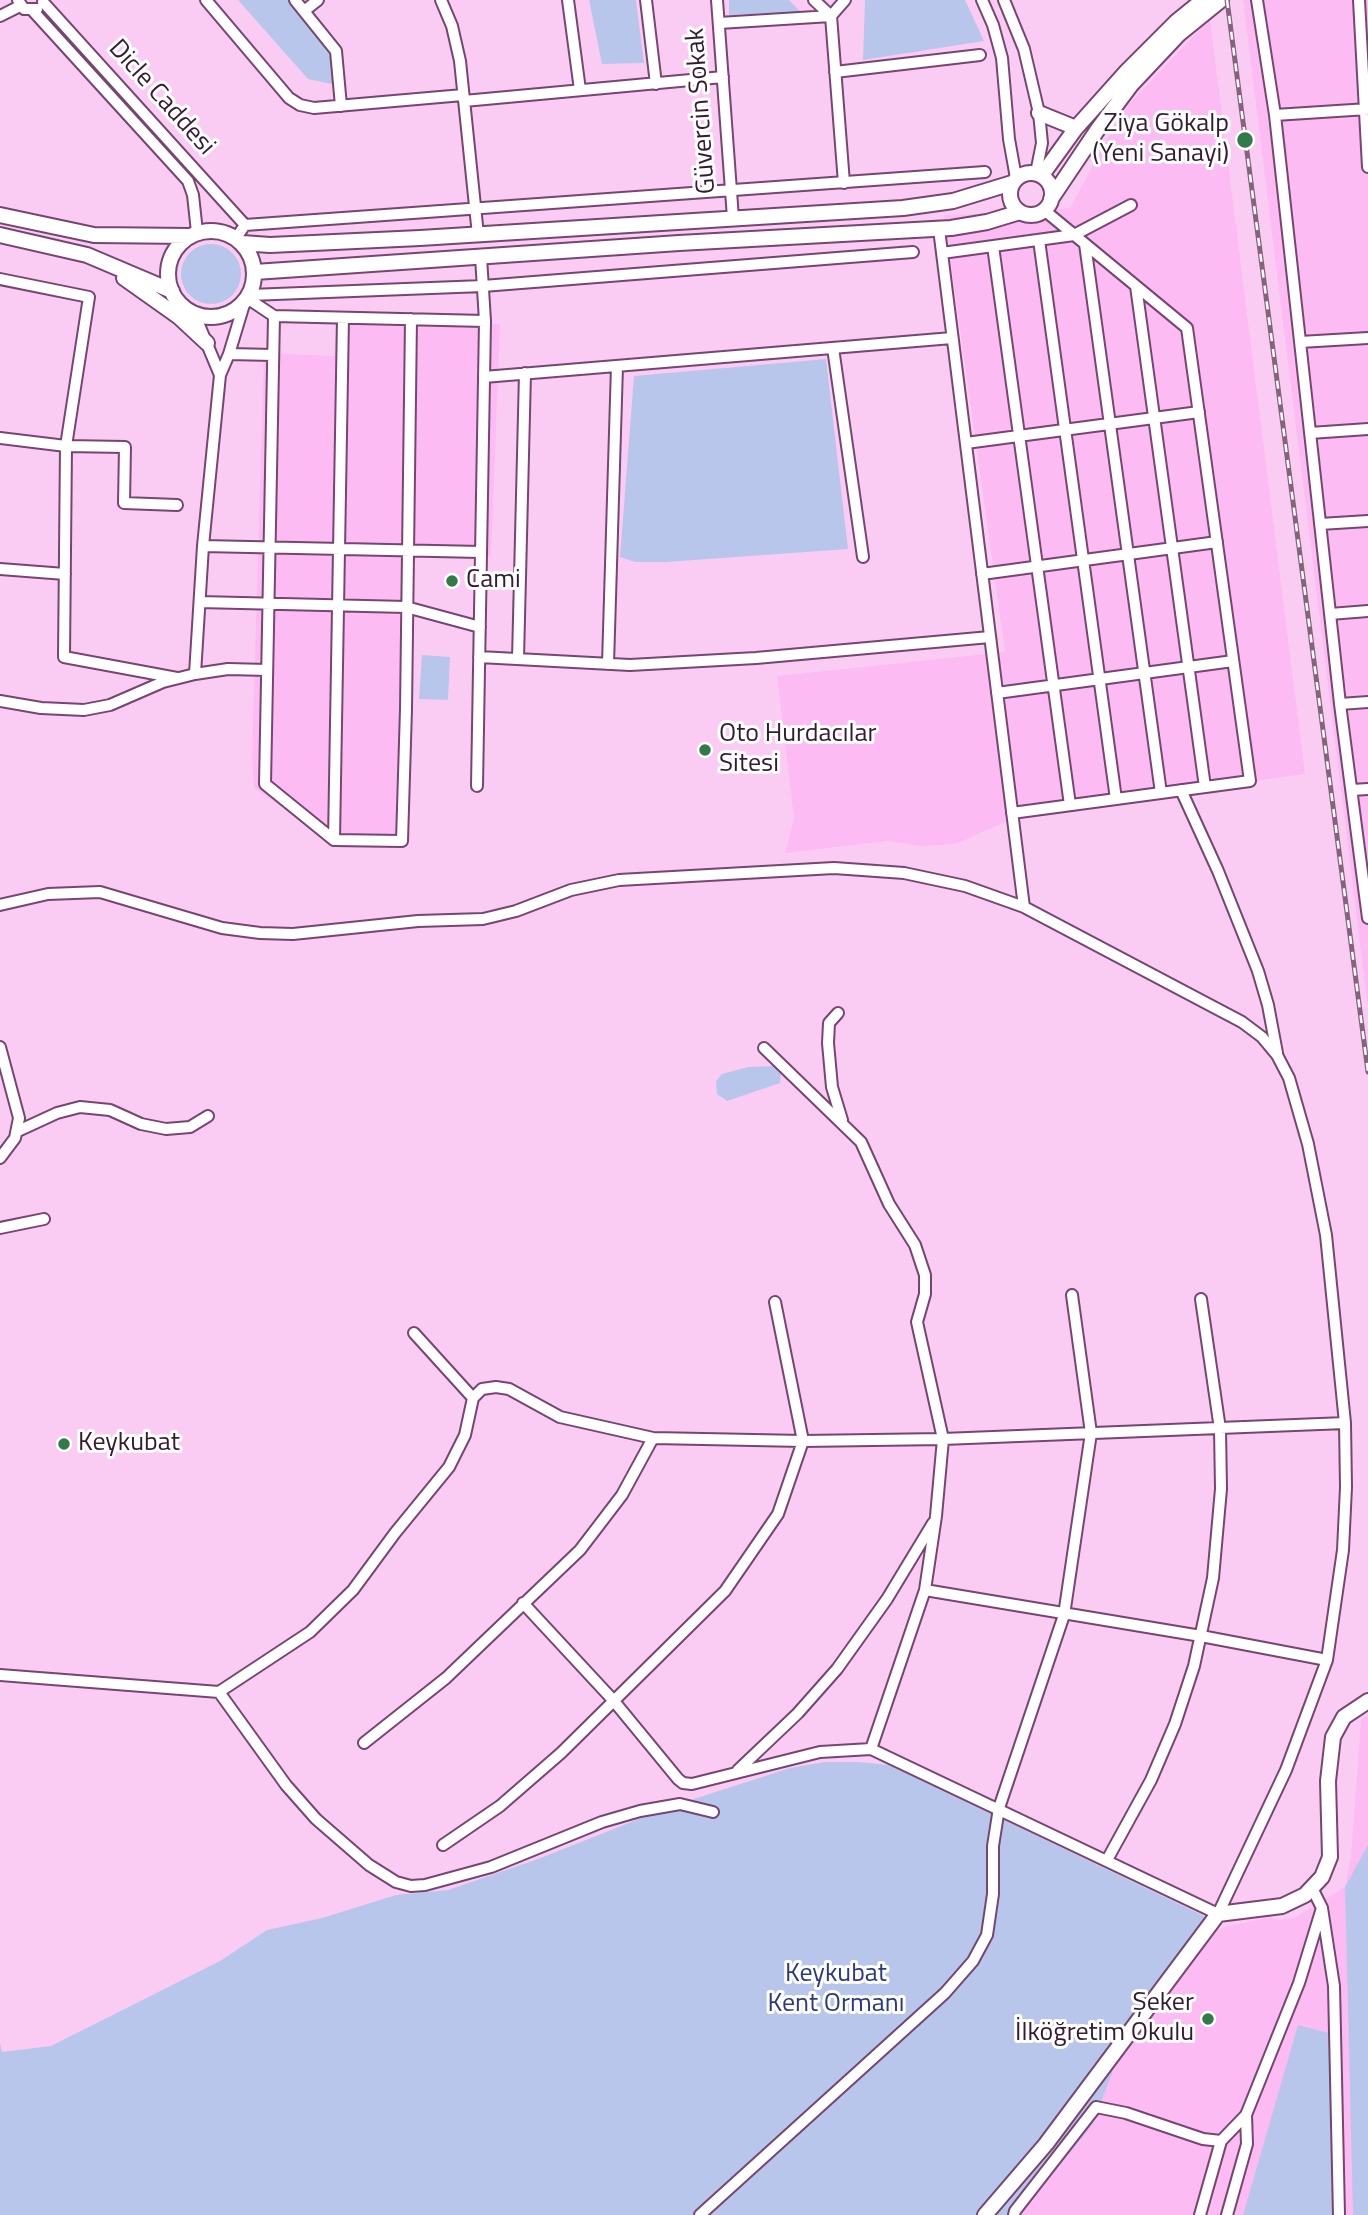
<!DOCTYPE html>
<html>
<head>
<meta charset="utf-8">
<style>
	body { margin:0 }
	canvas { display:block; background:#fbccf3 }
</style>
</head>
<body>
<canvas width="1368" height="2215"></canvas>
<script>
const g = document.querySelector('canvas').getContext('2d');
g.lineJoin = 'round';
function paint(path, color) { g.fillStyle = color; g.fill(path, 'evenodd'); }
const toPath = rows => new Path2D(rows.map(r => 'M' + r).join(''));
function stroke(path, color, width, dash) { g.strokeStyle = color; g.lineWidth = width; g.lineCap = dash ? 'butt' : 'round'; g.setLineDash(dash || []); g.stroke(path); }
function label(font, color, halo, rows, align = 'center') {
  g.font = font + ' "Titillium Web",sans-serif'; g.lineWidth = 6; g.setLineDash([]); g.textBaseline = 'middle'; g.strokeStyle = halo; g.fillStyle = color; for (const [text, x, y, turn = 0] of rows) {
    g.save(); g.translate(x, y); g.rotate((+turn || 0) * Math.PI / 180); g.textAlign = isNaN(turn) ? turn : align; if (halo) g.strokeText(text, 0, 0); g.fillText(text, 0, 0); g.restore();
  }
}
paint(toPath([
	[1243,0,1368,0,1368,1008],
	[1210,19,1305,774,1028,812,956,844,921,846,888,841,785,853,794,818,777,676,1005,652,944,215,1020,213,1070,208,1123,110],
	[336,321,500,324,491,557,476,554,437,551,406,557,406,846,329,839,254,788,252,755,264,353,334,356],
	[1368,1715,1368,2215,1006,2215,1064,2132,1214,1932,1224,1927,1270,1917,1278,1920,1294,1918,1345,1887,1351,1856,1361,1720]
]), '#fcbcf3');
paint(toPath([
	[238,0,293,0,333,49,332,84,308,79],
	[589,0,636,0,644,63,602,64],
	[729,0,789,0,801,12,729,15],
	[865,0,965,0,984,41,863,60],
	'181 274a30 30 0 1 1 60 0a30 30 0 1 1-60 0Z',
	[826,359,848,549,666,562,635,562,620,557,634,376],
	[422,655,450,657,448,700,419,699],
	[774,1066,781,1073,780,1083,727,1101,717,1094,716,1081,722,1074,748,1067],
	[825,1762,858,1762,889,1765,1204,1916,1214,1932,1113,2070,1093,2124,1022,2212,1017,2215,0,2215,0,2043,2,2052,51,2046,220,1961,267,1930,322,1918,396,1895,448,1890,538,1859,669,1807,790,1768],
	[1368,1845,1368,2215,1353,2215,1345,1887],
	[1298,2025,1329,2033,1333,2215,1243,2215]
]), '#b9c6ec');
const minor = toPath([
	[18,0,24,9,37,9],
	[206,0,289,98,300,105,314,108,463,95],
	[295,0,336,51,341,106],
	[441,0,452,26,460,61,478,235],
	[568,0,580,90],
	[646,0,656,84],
	[717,0,733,218],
	[814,0,831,16,844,183],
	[982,0,993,25,1002,58,1009,139,1016,178],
	[1004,0,1024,49,1039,113,1042,143,1036,173],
	[1257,0,1275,115,1340,704,1368,918],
	[1359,0,1368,167],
	[43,2,245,225],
	[33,11,188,181,193,195,197,232],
	[304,11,318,0],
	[0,16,20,6],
	[719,23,831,16,845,0],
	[835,72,980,55],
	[464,101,723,77],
	[1275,115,1368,109],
	[939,229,1024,907],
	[236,238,245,225,985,172],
	[1039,240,1116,799],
	[1085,244,1161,793],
	[993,246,1070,805],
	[942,253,1074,235,1131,205],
	[0,279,89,297,66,446,64,657,177,678],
	[1136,286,1205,787],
	[250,295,483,286,913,252],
	[247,298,274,316,485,321],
	[194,313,220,375],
	[274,316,265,784,334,840,402,841,406,709,411,319],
	[1300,342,1368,338],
	[833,348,863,557],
	[229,354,273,355],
	[484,377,952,338],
	[1310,433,1368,429],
	[0,438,66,446,125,447,124,503,177,505],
	[966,443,1199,412],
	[1320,524,1368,521],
	[203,546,481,552],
	[0,569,65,574],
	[982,574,1217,542],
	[200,602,406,607,480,627],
	[1330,614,1368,611],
	[479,657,630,665,756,658,990,637],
	[518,659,525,373],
	[608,664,617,366],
	[195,674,203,546,220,375,229,354,245,301],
	[997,693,1233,661],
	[0,701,41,708,84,710,110,705,163,682,195,674,228,669,267,670],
	[1340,704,1368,702],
	[477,786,485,321,481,257],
	[1181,790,1218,871,1258,971,1268,1005,1277,1053],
	[1352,790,1368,789],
	[1012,813,1250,781,1187,328,1044,210],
	[334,840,343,318],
	[0,905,48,894,100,892,222,928,260,933,293,934,418,921,483,919,516,911,571,890,619,880,834,868,904,873,965,886,1024,907,1242,1022,1262,1037,1277,1055,1289,1078,1308,1144,1326,1235,1345,1423,1346,1487,1343,1550,1327,1660,1286,1770,1218,1914,871,1749,820,1752,692,1784,683,1783,678,1779,613,1700,523,1603],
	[838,1013,829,1023,828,1043,832,1087,842,1120],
	[0,1047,19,1118,15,1138,0,1158],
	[764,1048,861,1142,889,1204,915,1245,925,1275,925,1294,917,1322,943,1439,936,1516,925,1590,871,1749],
	[18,1131,57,1113,80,1107,110,1110,141,1124,166,1129,190,1127,208,1116],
	[0,1228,44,1219],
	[414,1333,473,1398],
	[925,1590,1201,1636,1327,1660],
	[0,1675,219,1692,286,1785,316,1819,369,1865,396,1882,411,1886,425,1885,491,1867,602,1822,640,1811,680,1804,713,1812],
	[219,1692,310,1632,353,1590,395,1533,449,1467,465,1435,473,1398,482,1389,496,1387,509,1389,560,1417,653,1438,803,1441,943,1439,1345,1423],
	[364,1743,446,1678,580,1550,622,1495,653,1438],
	[738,1770,798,1713,837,1669,887,1599,933,1523],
	[443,1845,500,1806,561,1753,725,1591,778,1514,803,1441,775,1302],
	[1107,1860,1151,1780,1175,1724,1194,1666,1213,1578,1221,1489,1220,1429,1201,1299],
	[1312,1888,1322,1908,1334,1986,1339,2215],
	[700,2215,945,1993,973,1961,987,1935,993,1894,993,1846,999,1808,1064,1615,1091,1433,1072,1295],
	[1014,2215,1015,2211,1096,2107,1126,2113,1203,2139,1221,2141],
	[1200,2215,1221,2141,1246,2115,1299,1983,1322,1908],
	[1227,2215,1247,2144,1246,2115]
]);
const tertiary = toPath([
	[1039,113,1076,128],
	'1010 194a21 21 0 1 1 42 0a21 21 0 1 1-42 0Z',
	[1042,175,1076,128,1127,71,1176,22,1203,0],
	[1051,199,1098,129,1131,85,1179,34,1221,0],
	[0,215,94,235,190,236],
	'168 274a43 43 0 1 1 86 0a43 43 0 1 1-86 0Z',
	[0,235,87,255,172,291],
	[242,243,270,245,420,238,903,208,953,201,1012,183],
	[255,272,679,243,951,228,987,222,1020,212],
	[124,278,179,317,207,343],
	[985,2215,1046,2144,1218,1914,1282,1906,1305,1895,1322,1877,1330,1857,1328,1781,1333,1737,1344,1717,1368,1701]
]);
stroke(minor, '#774571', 14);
stroke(tertiary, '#774571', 18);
stroke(minor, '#fff', 10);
stroke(tertiary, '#fff', 14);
const rail = toPath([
	[1227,0,1368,1072]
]);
stroke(rail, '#83647e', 5);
stroke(rail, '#fefefe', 2.5, [8]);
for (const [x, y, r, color] of [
	[1245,140,9,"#307b49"],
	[452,581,7,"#307b49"],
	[705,750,7,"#307b49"],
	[64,1444,7,"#307b49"],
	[1208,2019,7,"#307b49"]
]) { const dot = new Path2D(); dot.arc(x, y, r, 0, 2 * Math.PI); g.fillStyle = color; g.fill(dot); stroke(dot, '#fefefe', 2.5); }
label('26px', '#321d2f', '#fefefe', [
	["Dicle Caddesi",161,98,48],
	["Güvercin Sokak",702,111,-94]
]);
label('26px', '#321d2f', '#fefefe', [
	["Ziya Gökalp",1229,125,"right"],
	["(Yeni Sanayi)",1229,155,"right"],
	["Cami",466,581],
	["Oto Hurdacılar",719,735],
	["Sitesi",719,765],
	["Keykubat",78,1444],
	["Şeker",1194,2004,"right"],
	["İlköğretim Okulu",1194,2034,"right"]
], 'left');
label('26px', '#2c3981', '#fefefe', [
	["Keykubat",836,1975],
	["Kent Ormanı",836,2005]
]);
</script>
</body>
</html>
